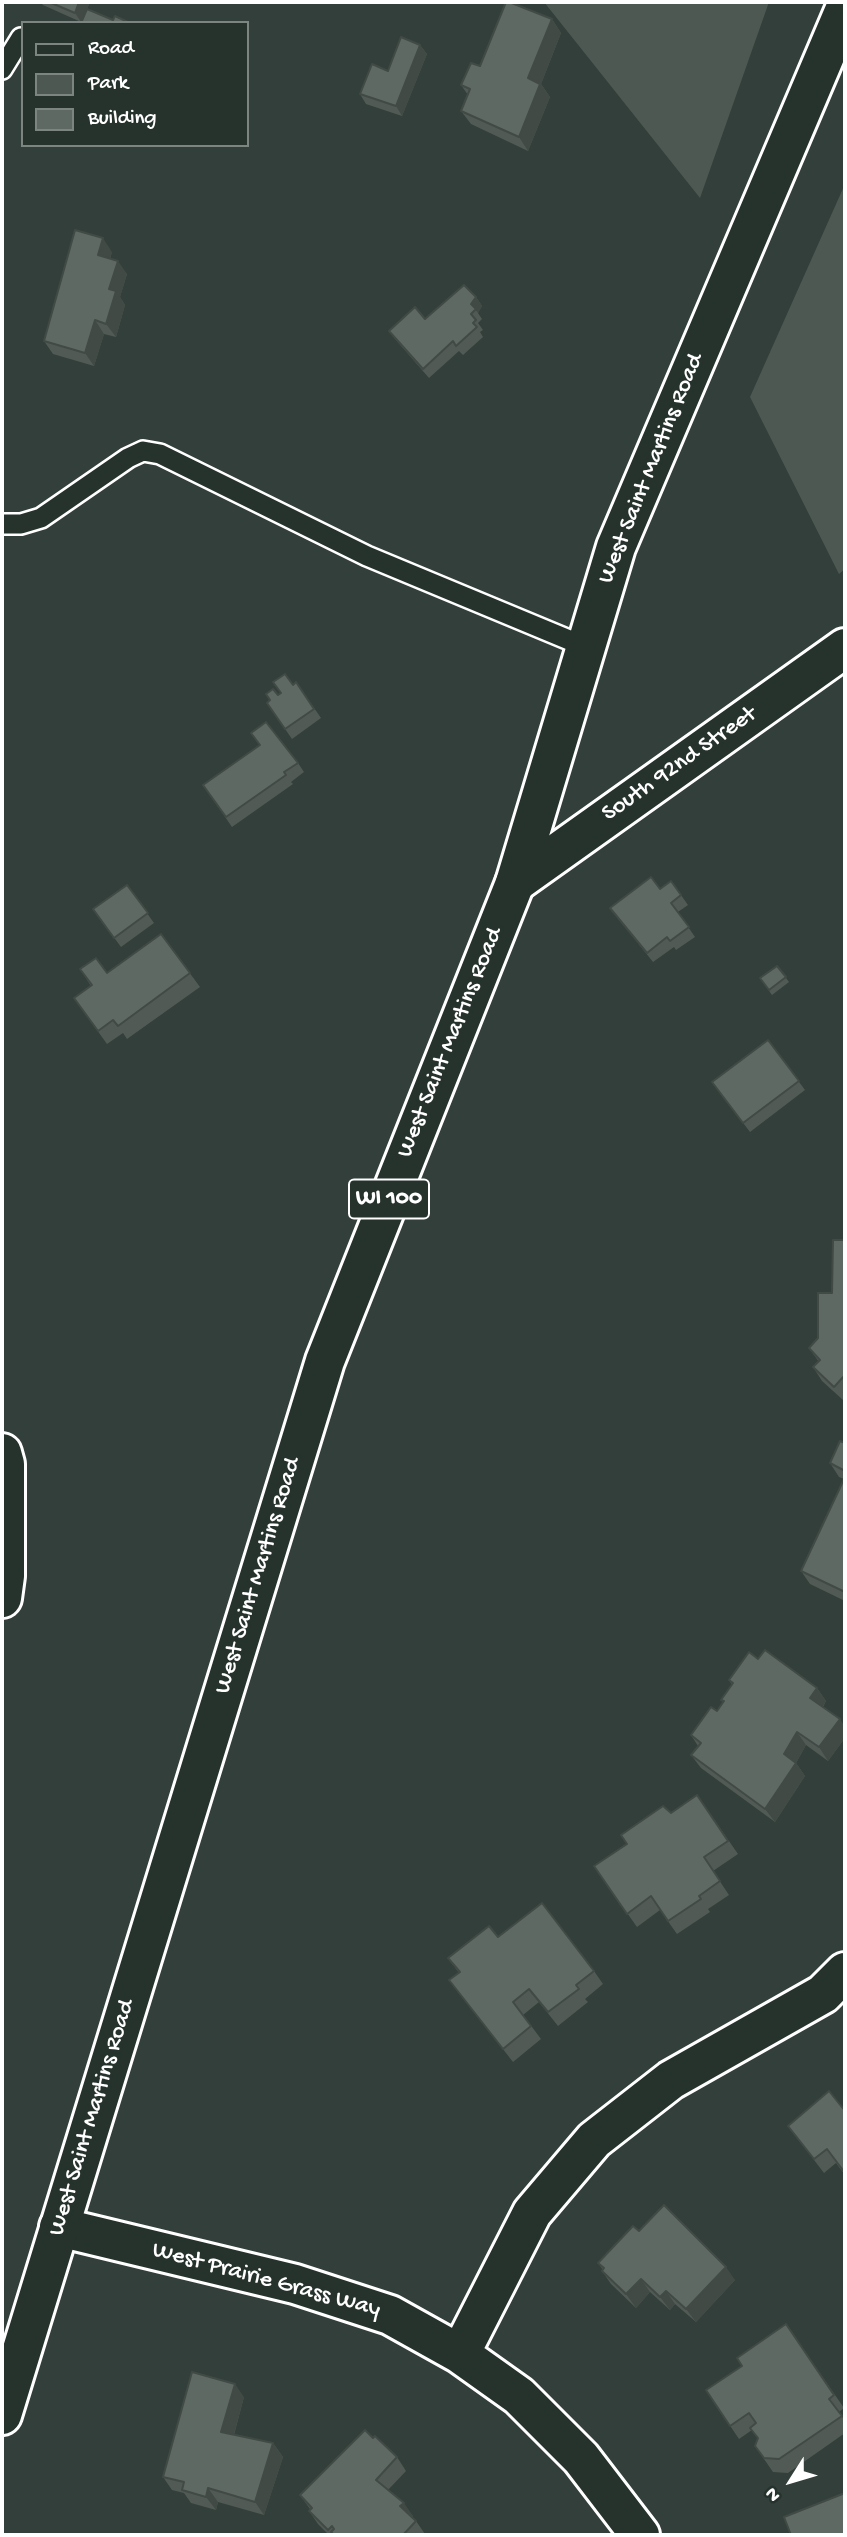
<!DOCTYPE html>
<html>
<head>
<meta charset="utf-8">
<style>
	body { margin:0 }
	#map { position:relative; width:847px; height:2537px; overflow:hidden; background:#333f3a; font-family:"Gochi Hand",sans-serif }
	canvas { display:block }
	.frame { position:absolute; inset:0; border:4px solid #fff; pointer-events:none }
	.legend { position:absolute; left:21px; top:21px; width:228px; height:126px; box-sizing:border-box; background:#26332d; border:2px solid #7d8581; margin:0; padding:9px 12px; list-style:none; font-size:21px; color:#fff }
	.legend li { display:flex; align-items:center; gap:14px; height:35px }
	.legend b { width:35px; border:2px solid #7d8581 }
	.north { position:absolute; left:756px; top:2446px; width:70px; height:70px; -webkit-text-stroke:5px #26332d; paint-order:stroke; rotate:233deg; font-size:19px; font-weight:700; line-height:28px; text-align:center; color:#fff }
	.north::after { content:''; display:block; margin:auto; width:24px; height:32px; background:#fff; clip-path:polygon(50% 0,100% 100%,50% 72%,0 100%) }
</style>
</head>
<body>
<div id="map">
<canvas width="847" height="2537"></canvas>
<div class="frame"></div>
<ul class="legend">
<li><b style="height:9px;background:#26332d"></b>Road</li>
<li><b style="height:19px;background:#4d5853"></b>Park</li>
<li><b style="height:19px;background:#5f6964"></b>Building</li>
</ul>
<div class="north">N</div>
</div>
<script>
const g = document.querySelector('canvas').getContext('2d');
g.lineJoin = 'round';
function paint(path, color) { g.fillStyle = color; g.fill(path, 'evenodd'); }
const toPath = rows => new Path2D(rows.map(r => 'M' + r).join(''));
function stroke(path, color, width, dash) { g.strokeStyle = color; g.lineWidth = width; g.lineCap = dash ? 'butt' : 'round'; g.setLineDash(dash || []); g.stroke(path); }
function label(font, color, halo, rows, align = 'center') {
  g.font = font + ' "Gochi Hand",sans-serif'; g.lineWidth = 7; g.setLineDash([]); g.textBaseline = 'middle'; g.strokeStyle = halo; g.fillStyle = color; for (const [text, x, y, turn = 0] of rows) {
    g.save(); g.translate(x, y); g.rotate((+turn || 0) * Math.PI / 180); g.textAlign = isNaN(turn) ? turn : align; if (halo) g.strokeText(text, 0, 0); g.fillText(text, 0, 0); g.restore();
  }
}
paint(toPath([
	[544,2,769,2,700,198],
	[845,184,845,569,839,574,750,397]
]), '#4d5853');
const service = toPath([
	[2,69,21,38],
	[2,524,21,524,41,518,128,458,143,451,160,454,367,556,586,647]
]);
const minor = toPath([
	[515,883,845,648],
	[2,1453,5,1464,5,1576,2,1598],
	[59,2227,295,2284,390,2315,460,2354,519,2396,581,2458,640,2535],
	[460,2354,532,2213,594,2140,671,2080,823,1994,845,1972]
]);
const primary = toPath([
	[2,2415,325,1361,515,883,616,547,845,9]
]);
stroke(service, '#fff', 24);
stroke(minor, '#fff', 44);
stroke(primary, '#fff', 44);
stroke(service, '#26332d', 19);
stroke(minor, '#26332d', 38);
stroke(primary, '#26332d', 38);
paint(toPath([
	[40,2,90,2,87,9,113,20,130,23,81,22,43,5],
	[552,19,561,33,541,84,550,97,528,151,471,124,461,111,468,95,461,85,480,66],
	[420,45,427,54,402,116,366,104,360,94],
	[112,252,110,259,127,274,120,297,125,305,116,337,104,334,94,366,53,354,44,341],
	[476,297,482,306,478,313,482,319,478,323,483,330,480,332,483,337,463,355,459,351,429,378,396,340,389,331,425,319],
	[296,682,321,718,292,739,267,703],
	[298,763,304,772,291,782,293,784,232,827,203,785],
	[671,881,688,905,678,912,695,937,676,950,674,947,653,962,610,908,660,889],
	[127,885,154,923,121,947,93,909],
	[161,934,200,987,127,1039,123,1033,107,1044,74,998,91,986,80,969,107,973],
	[777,966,789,982,772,995,760,978],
	[768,1040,805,1090,750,1132,712,1082],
	[845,1240,845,1398,843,1400,822,1381,813,1367,819,1362,809,1348,818,1338,832,1293],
	[845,1443,845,1601,810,1584,801,1571,844,1479,839,1477,830,1463],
	[758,1659,817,1688,826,1701,823,1707,845,1727,845,1738,828,1761,806,1745,796,1763,805,1776,775,1822,701,1768,691,1755,698,1746,691,1735,717,1711,723,1702,721,1700,732,1685,729,1680],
	[697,1795,738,1854,713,1871,729,1895,708,1909,710,1912,677,1934,660,1910,637,1927,594,1866],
	[498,1937,594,1971,603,1984,585,1999,588,2002,558,2026,539,2002,523,2015,541,2039,513,2062,449,1980,459,1973,448,1958],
	[845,2111,845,2175,836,2163,824,2173,788,2126],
	[639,2231,735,2280,696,2322,675,2304,670,2310,650,2292,636,2308,611,2284,602,2271,603,2270,598,2263],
	[786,2324,844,2408,839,2412,845,2421,845,2433,788,2473,773,2472,755,2446,758,2439,752,2430,739,2439,706,2390,742,2366],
	[244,2397,234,2435,273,2443,283,2457,264,2515,218,2502,216,2510,191,2503,184,2493,172,2490,163,2477],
	[373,2438,397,2457,406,2471,388,2490,413,2516,412,2517,416,2521,425,2534,425,2535,329,2535,318,2524,309,2511,310,2509,300,2495]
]), '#525a56');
paint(toPath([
	[79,2,90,2,81,22,75,13],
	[552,19,561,33,541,84,550,97,528,151,519,137,528,78],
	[420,45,427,54,402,116,396,106],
	[103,238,112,252,107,268,98,255],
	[118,261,127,274,120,297,125,305,116,337,106,324,109,289],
	[476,297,482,306,478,313,471,304],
	[95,320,104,334,94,366,85,353],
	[817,1688,826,1701,820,1711,810,1698],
	[840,1719,845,1727,845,1738,828,1761,819,1747],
	[797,1732,806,1745,796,1763,805,1776,775,1822,765,1809,784,1754],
	[726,2267,735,2280,696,2322,686,2309],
	[641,2279,650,2292,636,2308,626,2294],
	[666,2291,675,2304,670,2310,660,2297],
	[235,2384,244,2397,231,2445,221,2432],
	[273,2443,283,2457,264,2515,255,2502],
	[208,2488,218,2502,216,2510,206,2497],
	[404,2503,413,2516,410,2519,400,2506]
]), '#424a46');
const building = toPath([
	[49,2,79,2,75,13,49,2],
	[506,2,509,2,552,19,528,78,540,84,519,137,461,111,470,89,461,85,471,63,480,66,506,2],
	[87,9,113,20,115,16,130,23,81,23,87,9],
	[401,37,420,45,396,106,360,94,372,64,388,71,401,37],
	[75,230,103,238,98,255,118,261,109,289,116,291,106,324,95,320,85,353,44,341,75,230],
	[464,285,476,297,471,304,476,309,471,314,476,320,473,323,477,327,456,346,453,341,423,369,389,331,415,307,425,319,464,285],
	[285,674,293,685,296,682,314,709,285,729,267,703,270,700,266,694,273,689,278,695,281,693,273,682,285,674],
	[266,722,298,763,284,772,286,775,226,817,203,785,260,745,251,733,266,722],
	[651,877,660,889,671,881,681,895,671,903,689,927,670,941,667,937,647,953,610,908,651,877],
	[127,885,148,913,114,938,93,909,127,885],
	[161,934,190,973,118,1026,113,1020,98,1031,74,998,92,985,80,969,96,958,107,973,161,934],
	[777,966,786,977,769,990,760,978,777,966],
	[768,1040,799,1081,743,1123,712,1082,768,1040],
	[833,1240,845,1240,845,1375,834,1387,813,1367,820,1360,809,1348,818,1338,818,1293,832,1293,833,1240],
	[840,1441,845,1443,845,1471,830,1463,840,1441],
	[845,1477,845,1592,801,1571,845,1477],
	[765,1650,817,1688,810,1698,840,1719,819,1747,797,1732,784,1754,796,1763,765,1809,691,1755,701,1743,691,1735,711,1707,717,1711,724,1701,721,1700,733,1683,729,1680,749,1652,758,1659,765,1650],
	[697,1795,728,1841,704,1857,720,1881,699,1896,701,1899,668,1921,651,1896,627,1914,594,1866,627,1844,621,1835,663,1806,671,1813,697,1795],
	[542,1903,594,1971,576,1985,579,1989,548,2012,529,1989,513,2002,531,2026,503,2049,449,1980,460,1972,448,1958,489,1926,498,1937,542,1903],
	[829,2091,845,2111,845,2173,827,2149,814,2159,788,2126,829,2091],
	[664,2205,726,2267,686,2309,666,2291,660,2297,641,2279,626,2294,602,2271,604,2268,598,2263,633,2226,639,2231,664,2205],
	[786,2324,834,2395,829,2399,842,2416,779,2459,764,2458,755,2446,758,2438,750,2428,756,2423,749,2413,730,2426,706,2390,742,2366,737,2358,786,2324],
	[192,2372,235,2384,221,2432,273,2443,255,2502,208,2488,206,2497,182,2490,184,2482,163,2477,192,2372],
	[365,2430,373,2438,375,2436,397,2457,376,2480,404,2503,400,2506,416,2521,403,2535,334,2535,331,2532,334,2529,332,2526,328,2530,309,2511,312,2508,300,2495,365,2430],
	[845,2493,845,2535,791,2535,784,2517,845,2493]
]);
paint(building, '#5f6964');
stroke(building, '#424a46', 2);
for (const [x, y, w] of [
	[389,1199,80]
]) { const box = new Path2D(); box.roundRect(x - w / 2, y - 19.5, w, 39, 5); g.fillStyle = '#26332d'; g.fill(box); stroke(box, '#fff', 2); }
label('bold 23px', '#fff', null, [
	["WI 100",389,1199]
]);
label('24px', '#fff', '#26332d', [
	["West Saint Martins Road",652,469,-68],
	["South 92nd Street",680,765,-35],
	["West Saint Martins Road",451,1043,-68],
	["West Saint Martins Road",259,1576,-73],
	["West Saint Martins Road",93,2118,-73],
	["West Prairie Grass Way",266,2281,15]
]);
</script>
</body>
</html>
